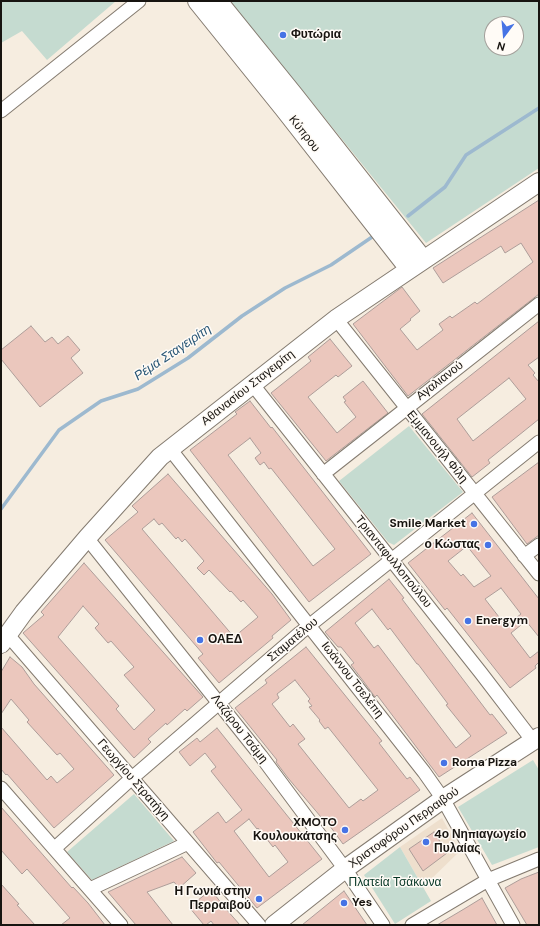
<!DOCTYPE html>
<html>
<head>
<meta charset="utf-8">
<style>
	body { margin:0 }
	#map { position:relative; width:540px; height:926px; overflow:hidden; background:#f6ede0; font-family:"DM Sans",sans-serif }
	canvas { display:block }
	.frame { position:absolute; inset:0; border:2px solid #171410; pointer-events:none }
	.north { position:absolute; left:484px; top:16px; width:40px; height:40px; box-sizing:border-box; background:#fffbf6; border:1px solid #a29f9a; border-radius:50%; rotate:196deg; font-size:11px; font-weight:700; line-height:16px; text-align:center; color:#171410 }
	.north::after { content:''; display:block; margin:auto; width:14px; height:18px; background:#4673e5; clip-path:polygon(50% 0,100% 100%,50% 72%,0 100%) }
</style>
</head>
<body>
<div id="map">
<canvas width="540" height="926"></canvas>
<div class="frame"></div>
<div class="north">N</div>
</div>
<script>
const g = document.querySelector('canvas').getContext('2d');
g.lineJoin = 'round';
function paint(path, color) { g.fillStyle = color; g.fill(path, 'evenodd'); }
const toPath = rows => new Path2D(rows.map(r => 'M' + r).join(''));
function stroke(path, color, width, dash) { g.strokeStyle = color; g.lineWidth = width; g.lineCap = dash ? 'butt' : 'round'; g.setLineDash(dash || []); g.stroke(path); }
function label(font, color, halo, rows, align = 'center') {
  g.font = font + ' "DM Sans",sans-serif'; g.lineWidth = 3; g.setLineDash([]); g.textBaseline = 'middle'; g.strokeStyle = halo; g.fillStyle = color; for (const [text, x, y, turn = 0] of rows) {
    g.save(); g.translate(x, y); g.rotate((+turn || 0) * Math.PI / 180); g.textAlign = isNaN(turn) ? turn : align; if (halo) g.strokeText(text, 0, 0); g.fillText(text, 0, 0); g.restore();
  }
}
paint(toPath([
	[442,818,460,851,423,887,400,847]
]), '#eedfcd');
paint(toPath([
	[1,1,116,1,47,60,22,31,1,43],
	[230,1,539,1,539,168,426,243],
	[492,24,516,24,516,48,492,48],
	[409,426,463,492,394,545,388,542,339,481],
	[533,760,539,770,539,847,492,865,458,807],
	[134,794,174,841,92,880,67,852],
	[400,847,431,901,395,924,364,875]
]), '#c5dbd0');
stroke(toPath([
	[408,216,445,187,466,155,539,108],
	[1,509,59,430,101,401,138,389,188,358,242,316,285,288,331,265,375,235]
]), '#9db9cf', 3.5);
const building = toPath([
	[539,200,539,294,408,396,353,324,402,287,420,311,410,319,411,320,400,329,417,350,443,330,439,324,450,316,452,318,475,302,477,304,533,262,521,243,505,253,501,246,443,283,433,268,539,200],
	[539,321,539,357,528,365,535,373,533,375,539,382,539,419,488,460,490,463,472,477,422,414,539,321],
	[509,378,526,399,473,441,457,419,509,378],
	[31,326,45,342,52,337,58,344,68,336,80,350,71,358,83,373,40,407,1,359,1,350,31,326],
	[330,339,352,366,338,377,336,375,308,397,337,433,356,417,344,402,346,401,343,397,363,381,388,413,326,461,271,393,311,361,308,357,330,339],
	[250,401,271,428,272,427,371,554,309,602,190,450,237,414,235,412,250,401],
	[250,438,261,453,255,458,260,465,264,462,269,469,271,468,335,549,313,566,228,455,250,438],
	[539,462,539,535,527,544,492,497,539,462],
	[168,474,272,594,291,620,272,636,273,638,219,683,198,658,203,654,105,540,138,512,132,506,168,474],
	[154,519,159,525,162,523,176,539,178,537,182,542,185,539,204,561,197,568,204,575,209,570,230,592,231,591,241,602,243,600,258,617,234,637,142,529,154,519],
	[472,513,539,599,539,637,526,621,511,633,530,658,539,651,539,662,535,666,536,668,510,688,447,608,445,610,408,563,472,513],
	[467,546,491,576,474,587,463,574,461,576,448,561,467,546],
	[501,588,521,614,506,626,485,599,501,588],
	[84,563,203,697,187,711,185,709,167,725,166,723,148,739,151,742,134,758,23,633,44,615,41,612,84,563],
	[83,606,99,624,95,628,108,643,111,641,134,667,124,675,155,710,134,730,116,709,119,706,58,637,83,606],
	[389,579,404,598,402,599,490,715,492,714,507,733,439,777,377,695,375,697,364,682,351,665,354,663,341,647,338,647,325,632,389,579],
	[372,609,388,630,390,628,417,664,418,664,448,704,446,705,471,736,456,748,378,645,374,648,355,623,372,609],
	[306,647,382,741,379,743,407,779,410,777,420,790,343,844,327,822,326,823,288,778,276,762,277,760,235,708,267,683,265,680,306,647],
	[295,680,310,699,308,701,312,706,309,707,320,720,319,721,325,729,328,727,378,790,363,801,361,799,349,808,298,744,305,739,293,724,290,727,272,704,279,698,277,694,295,680],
	[10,657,22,667,34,684,114,775,54,828,7,774,6,775,1,769,1,727,47,780,51,776,57,783,74,769,60,753,57,755,27,722,29,720,11,699,1,714,1,672,10,657],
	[217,728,322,859,257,908,219,862,217,863,193,832,218,812,226,823,242,810,211,771,216,767,205,753,190,766,179,752,197,738,200,742,217,728],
	[249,819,257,829,258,828,273,847,275,845,288,862,269,877,234,831,249,819],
	[1,807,72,888,73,887,88,903,105,925,61,925,70,918,27,869,22,874,1,850,1,807],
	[434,832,447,853,423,871,409,849,434,832],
	[182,857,196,873,179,888,174,882,147,892,173,925,136,925,108,892,182,857],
	[539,872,539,925,527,925,505,888,521,879,539,872],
	[1,884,19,904,17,905,35,925,1,925,1,884],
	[211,890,226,909,240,925,214,925,211,921,206,925,204,925,189,907,211,890],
	[344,891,367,925,302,925,344,891],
	[482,898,497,925,437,925,464,909,482,898]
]);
paint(building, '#ebc7bd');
stroke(building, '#ad9d99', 1);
const street = toPath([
	[1,111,139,1],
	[336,319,539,574],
	[253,385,481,673,533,741],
	[170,449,424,772,443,799,513,925],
	[323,474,539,304],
	[87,538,261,756,345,869,383,925],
	[524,556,539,545],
	[7,634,259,925],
	[1,788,121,925],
	[55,848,132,778,300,633,539,442],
	[90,889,188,843],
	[412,925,488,880,539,859]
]);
const secondary = toPath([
	[197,1,284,109,409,269],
	[218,1,294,95,423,259],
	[1,644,24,612,87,538,160,457,336,319,539,182],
	[274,925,345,869,443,799,539,737]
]);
stroke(street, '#847b70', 15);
stroke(secondary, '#847b70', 20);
stroke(street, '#fff', 13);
stroke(secondary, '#fff', 18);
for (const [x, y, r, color] of [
	[283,35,4,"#4673e5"],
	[474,524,4,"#4673e5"],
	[488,545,4,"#4673e5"],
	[468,621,4,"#4673e5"],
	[200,640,4,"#4673e5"],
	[444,763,4,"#4673e5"],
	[345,830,4,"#4673e5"],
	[426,842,4,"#4673e5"],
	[259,899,4,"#4673e5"],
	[344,903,4,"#4673e5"]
]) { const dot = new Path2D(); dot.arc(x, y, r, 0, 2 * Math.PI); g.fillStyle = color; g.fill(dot); stroke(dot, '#fffbf6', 1.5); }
label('bold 12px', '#171410', '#fffbf6', [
	["Φυτώρια",291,35],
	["Smile Market",466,524,"right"],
	["ο Κώστας",480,545,"right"],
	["Energym",476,621],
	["ΟΑΕΔ",208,640],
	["Roma Pizza",452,763],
	["XMOTO",337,823,"right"],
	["Κουλουκάτσης",337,837,"right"],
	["4ο Νηπιαγωγείο",434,835],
	["Πυλαίας",434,849],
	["Η Γωνιά στην",251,892,"right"],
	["Περραιβού",251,906,"right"],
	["Yes",352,903]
], 'left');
label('12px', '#171410', '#fffbf6', [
	["Κύπρου",304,134,52],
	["Αγαλιανού",440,381,-38],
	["Αθανασίου Σταγειρίτη",248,388,-38],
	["Εμμανουήλ Φίλη",437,447,51],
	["Τριανταφυλλοπούλου",393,562,51],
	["Σταματέλου",293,640,-40],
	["Ιωάννου Τσελέπη",352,680,52],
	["Λαζάρου Τσάμη",239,729,52],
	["Γεωργίου Στρατήγη",133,780,49],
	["Χριστοφόρου Περραιβού",404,828,-35]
]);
label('12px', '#063625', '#fffbf6', [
	["Πλατεία Τσάκωνα",395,883]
]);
label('italic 13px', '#275575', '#fffbf6', [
	["Ρέμα Σταγειρίτη",173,353,-34]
]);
</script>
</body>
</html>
